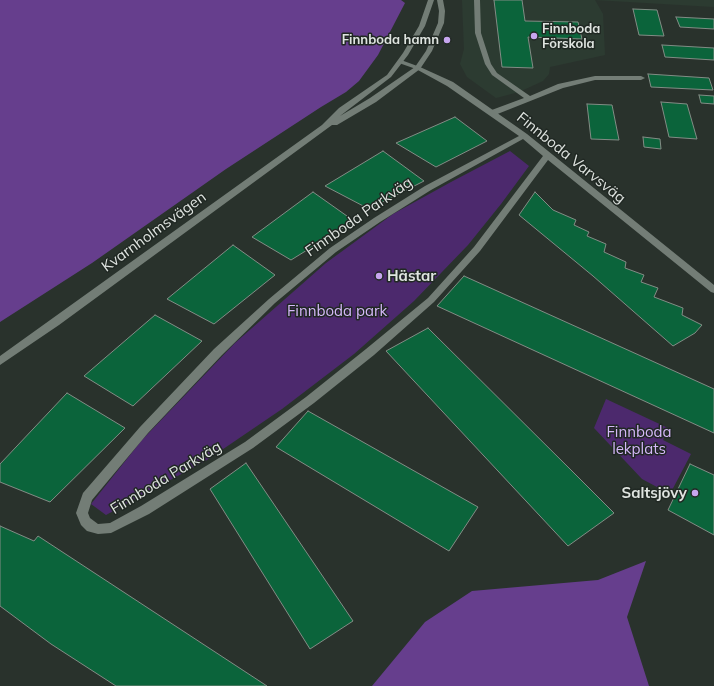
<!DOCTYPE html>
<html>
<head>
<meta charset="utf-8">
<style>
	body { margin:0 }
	canvas { display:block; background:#29322c }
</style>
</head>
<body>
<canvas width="714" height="686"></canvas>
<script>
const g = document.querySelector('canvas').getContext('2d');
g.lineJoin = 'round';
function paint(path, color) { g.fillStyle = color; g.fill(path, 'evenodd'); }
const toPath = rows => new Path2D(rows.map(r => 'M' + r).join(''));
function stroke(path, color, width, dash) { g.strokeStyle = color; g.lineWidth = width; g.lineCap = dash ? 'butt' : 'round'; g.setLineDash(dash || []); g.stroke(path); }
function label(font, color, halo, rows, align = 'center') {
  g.font = font + ' Mulish,sans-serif'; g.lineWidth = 3; g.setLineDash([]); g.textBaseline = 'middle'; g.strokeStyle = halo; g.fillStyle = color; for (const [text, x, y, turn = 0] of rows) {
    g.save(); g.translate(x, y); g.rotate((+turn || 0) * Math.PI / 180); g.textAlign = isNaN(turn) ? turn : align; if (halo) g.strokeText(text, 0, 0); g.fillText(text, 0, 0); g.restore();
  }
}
paint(toPath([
	[462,0,714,0,714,7,595,0,603,14,605,55,550,67,549,74,543,81,519,92,496,98,467,77,460,64,464,49]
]), '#2c3b31');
paint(toPath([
	[510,151,529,166,501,204,468,245,414,301,354,354,282,409,207,460,106,515,91,504,142,440,235,343,326,263,393,214,451,182],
	[606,399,668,428,663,440,691,454,670,494,642,479,594,428]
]), '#4c296d');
paint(toPath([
	[0,0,401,0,405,3,378,55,359,81,346,92,321,107,226,169,92,263,0,322],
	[646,561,627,617,649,686,372,686,425,622,472,591,598,580]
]), '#663e8d');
const building = toPath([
	[494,0,522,0,525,21,578,22,582,39,528,37,533,68,502,67,494,0],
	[633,9,657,10,664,36,639,35,633,9],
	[676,17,714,19,714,29,680,27,676,17],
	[662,45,714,48,714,60,665,57,662,45],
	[648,74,709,78,713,90,651,87,648,74],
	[699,95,714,96,714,104,701,103,699,95],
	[661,102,687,104,697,139,669,137,661,102],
	[587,104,612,105,619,140,591,139,587,104],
	[455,117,487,141,436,167,396,143,455,117],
	[643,137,660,139,661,149,644,147,643,137],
	[383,151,424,181,369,209,325,186,383,151],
	[313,192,354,221,291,260,252,237,313,192],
	[535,192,553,210,576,220,574,225,589,232,587,236,606,244,604,252,626,262,625,268,644,275,641,282,658,288,654,297,683,308,682,315,702,325,695,333,673,346,593,276,519,215,535,192],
	[233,245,275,275,214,324,167,299,233,245],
	[464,276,714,389,714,433,437,306,464,276],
	[155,315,202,341,133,406,84,376,155,315],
	[428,328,573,472,614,513,568,546,386,351,428,328],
	[67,393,125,428,50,502,0,482,0,464,67,393],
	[308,411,478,507,449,551,276,447,308,411],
	[246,463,353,621,310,649,210,489,246,463],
	[690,464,714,475,714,535,668,510,690,464],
	[0,526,34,541,38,536,267,686,116,686,51,644,0,606,0,526]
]);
paint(building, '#0b643b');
stroke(building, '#828c85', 1);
paint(toPath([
	[474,0,480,0,481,33,491,64,497,73,530,96,558,84,595,76,641,76,645,78,641,80,595,80,563,88,495,115,489,115,489,111,524,98,492,75,485,64,475,33,474,0]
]), '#737d76');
paint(toPath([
	[401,60,420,67,453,82,527,134,714,285,714,293,711,292,548,160,480,251,434,302,374,355,314,403,253,448,149,514,111,533,98,534,87,531,81,525,76,513,83,493,140,427,214,349,269,299,330,248,374,218,425,186,519,136,447,86,416,69,399,63,399,61,401,60],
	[523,139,543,156,474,247,428,298,366,349,306,397,245,442,141,506,110,523,98,524,90,518,88,513,92,500,148,433,222,355,275,303,336,252,380,222,431,190,523,139]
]), '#737d76');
paint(toPath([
	[428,0,434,0,425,26,408,55,391,77,340,116,370,98,415,67,426,51,438,23,439,11,437,0,443,0,445,11,444,23,432,51,420,69,376,102,337,125,332,125,59,325,0,365,0,356,322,125,339,108,387,75,403,53,419,26,428,0]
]), '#737d76');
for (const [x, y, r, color] of [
	[534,36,4,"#c7a6ef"],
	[447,40,4,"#c7a6ef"],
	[379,276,4,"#c7a6ef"],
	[695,493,4,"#c7a6ef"]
]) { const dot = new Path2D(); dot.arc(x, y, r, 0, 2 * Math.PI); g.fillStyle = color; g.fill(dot); stroke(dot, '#202823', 1.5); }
label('bold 13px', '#dfe4e0', '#202823', [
	["Finnboda",542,29],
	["Förskola",542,44],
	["Finnboda hamn",439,40,"right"]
], 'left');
label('15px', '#dfe4e0', '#202823', [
	["Finnboda Varvsväg",571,158,39],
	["Finnboda Parkväg",359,217,-35],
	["Kvarnholmsvägen",154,232,-36],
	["Finnboda Parkväg",166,478,-31]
]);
label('bold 15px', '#dfe4e0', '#202823', [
	["Hästar",387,276],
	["Saltsjövy",687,493,"right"]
], 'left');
label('15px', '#d5b8f9', '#202823', [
	["Finnboda park",337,311],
	["Finnboda",639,432],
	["lekplats",639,449]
]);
</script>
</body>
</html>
